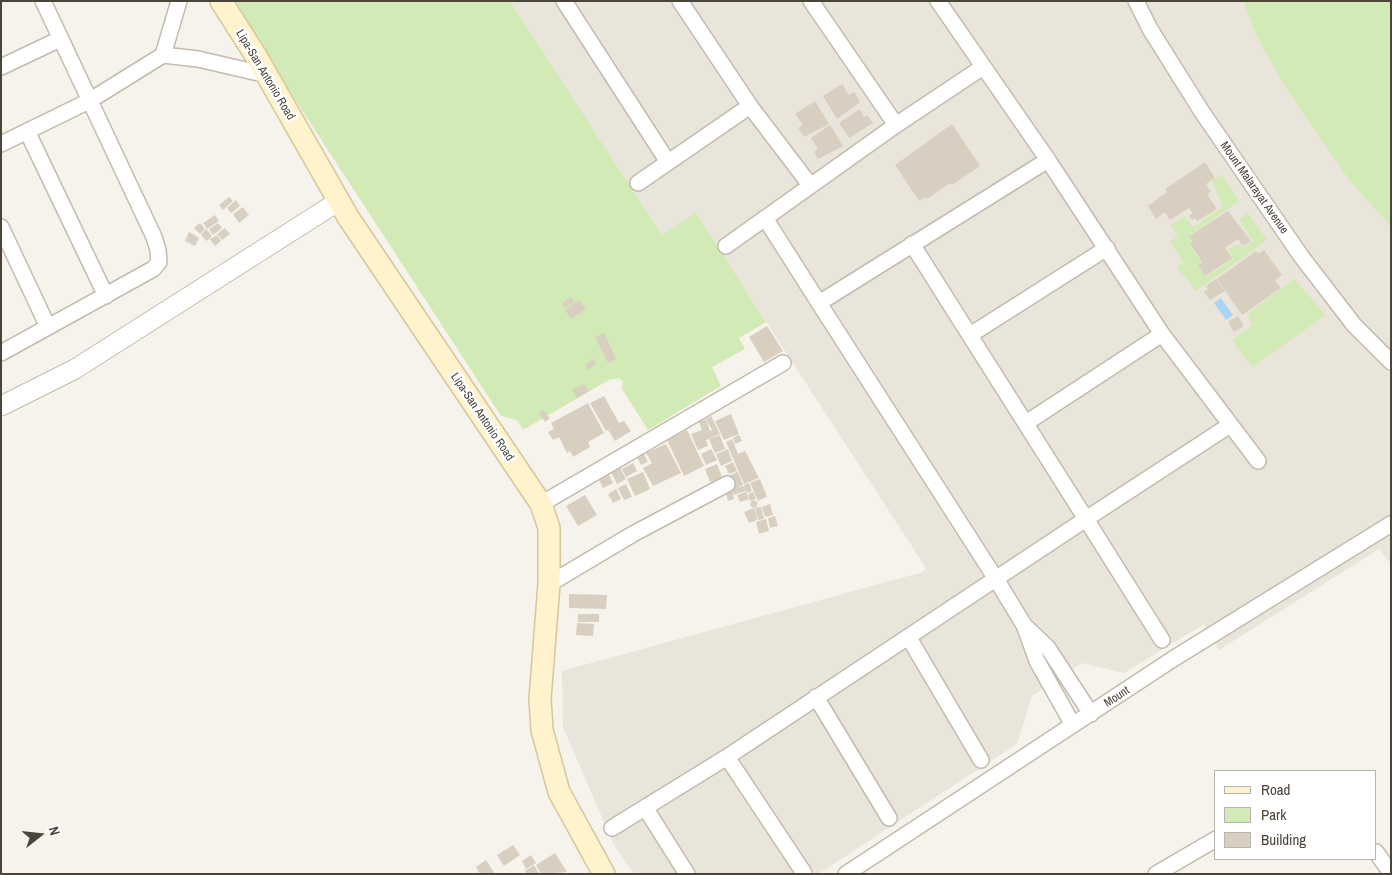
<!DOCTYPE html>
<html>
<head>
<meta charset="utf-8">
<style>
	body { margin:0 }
	#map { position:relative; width:1392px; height:875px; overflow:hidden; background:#f6f3ec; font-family:"Archivo Narrow",sans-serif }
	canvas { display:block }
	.frame { position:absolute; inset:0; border:2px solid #4b4439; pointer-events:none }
	.legend { position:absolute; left:1214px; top:770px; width:162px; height:90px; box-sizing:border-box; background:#fff; border:1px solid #b7b4b0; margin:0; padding:6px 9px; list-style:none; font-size:15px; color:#4b4439 }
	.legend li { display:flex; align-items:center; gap:10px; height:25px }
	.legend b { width:25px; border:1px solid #b7b4b0 }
	.north { position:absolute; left:15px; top:810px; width:50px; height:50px; -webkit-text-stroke:4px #fff; paint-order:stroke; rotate:74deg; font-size:14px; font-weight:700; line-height:20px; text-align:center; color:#4b4439 }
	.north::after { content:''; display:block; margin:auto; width:18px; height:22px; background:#4b4439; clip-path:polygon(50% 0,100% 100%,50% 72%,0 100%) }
</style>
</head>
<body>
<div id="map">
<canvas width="1392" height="875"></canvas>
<div class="frame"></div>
<ul class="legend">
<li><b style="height:6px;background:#fff3cd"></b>Road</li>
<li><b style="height:14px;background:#d2eab5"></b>Park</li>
<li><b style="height:14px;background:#d8cfc1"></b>Building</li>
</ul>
<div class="north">N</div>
</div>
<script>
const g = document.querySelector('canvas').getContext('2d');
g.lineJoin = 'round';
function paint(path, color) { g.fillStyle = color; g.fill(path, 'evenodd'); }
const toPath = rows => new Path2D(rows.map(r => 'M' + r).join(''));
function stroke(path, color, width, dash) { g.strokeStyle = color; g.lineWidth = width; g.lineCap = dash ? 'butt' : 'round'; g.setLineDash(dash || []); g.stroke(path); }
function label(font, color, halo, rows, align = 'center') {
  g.font = font + ' "Archivo Narrow",sans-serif'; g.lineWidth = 5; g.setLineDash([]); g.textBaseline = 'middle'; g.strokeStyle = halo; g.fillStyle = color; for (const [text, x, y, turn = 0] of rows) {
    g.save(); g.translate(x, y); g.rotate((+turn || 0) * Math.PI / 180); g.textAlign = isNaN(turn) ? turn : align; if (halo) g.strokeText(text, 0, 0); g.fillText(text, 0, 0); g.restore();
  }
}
paint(toPath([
	[510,1,1243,1,1256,35,1349,180,1391,227,1391,564,1379,549,1219,650,1204,624,1124,673,1082,663,1032,696,1017,744,818,874,634,874,614,845,563,727,562,671,923,572,926,568,696,214,662,235]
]), '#eae5da');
paint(toPath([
	[231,1,510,1,662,235,696,213,766,322,739,338,745,349,712,367,721,386,648,430,622,389,623,381,619,378,609,380,523,430,517,420,501,416],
	[1243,1,1391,1,1391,227,1349,180,1285,86,1256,35],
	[1222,175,1239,201,1189,235,1193,242,1189,245,1201,262,1197,265,1206,277,1233,258,1228,250,1239,243,1243,248,1253,241,1239,220,1248,213,1267,240,1196,291,1177,267,1184,262,1170,242,1178,236,1171,225,1185,216,1193,227,1223,207,1212,181],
	[1294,279,1326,315,1252,367,1232,340,1253,325,1247,314]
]), '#d2eab5');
paint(toPath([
	[1221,298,1233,315,1226,320,1214,303]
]), '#a9d4f2');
paint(toPath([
	[842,84,849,95,854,92,860,102,837,119,823,96],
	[815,101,829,124,804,137,798,128,803,125,795,114],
	[860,109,864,117,867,115,873,123,849,138,839,123],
	[952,124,980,166,952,185,950,183,927,199,925,197,919,201,895,165],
	[830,125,843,146,818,159,814,152,818,149,811,138],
	[1205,162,1215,178,1206,184,1211,192,1207,194,1217,209,1197,221,1195,218,1192,220,1189,216,1193,213,1189,208,1170,220,1165,212,1156,219,1148,206,1167,192,1165,189],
	[229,197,233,201,223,210,219,205],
	[236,200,240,206,231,213,227,208],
	[243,207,249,215,239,223,233,214],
	[1228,211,1251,241,1243,246,1238,239,1225,248,1232,258,1205,276,1198,265,1202,262,1190,244,1193,242,1189,236],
	[215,215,219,221,207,229,203,223],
	[200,223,205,229,200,234,194,228],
	[218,223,222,228,213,235,209,229],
	[225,228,230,234,222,240,217,234],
	[206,229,212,236,207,241,201,235],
	[189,232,199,238,195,246,185,241],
	[217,235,221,241,215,246,210,239],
	[1264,250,1282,275,1275,280,1281,288,1242,315,1217,279,1256,251,1258,254],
	[1216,279,1225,291,1210,300,1204,292,1208,289,1206,286],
	[571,297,574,302,565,308,562,303],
	[579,300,586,309,571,319,565,310],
	[1238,316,1244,326,1234,332,1228,322],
	[767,326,783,351,764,362,749,337],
	[604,333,616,359,608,363,595,337],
	[593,359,596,364,588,370,585,365],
	[584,384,589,391,577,398,572,390],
	[604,396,619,423,624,421,631,431,615,441,608,430,617,424,606,431,590,403],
	[588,403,604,433,588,442,590,447,573,457,570,451,567,453,559,437,553,440,548,432,554,429,551,423],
	[543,410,550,418,545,422,539,413],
	[731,414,739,434,724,440,715,421],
	[711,416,720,434,706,440,708,446,698,450,691,434,702,430,699,422,706,419,710,431,703,434,712,430,706,419],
	[687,430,704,466,684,476,667,440],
	[720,435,725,449,715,453,709,439],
	[739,435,742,441,735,444,733,438],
	[732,439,738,454,745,451,759,478,744,484,726,442],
	[666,444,681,473,653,486,643,468,652,463,646,453],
	[711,449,717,460,706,465,701,454],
	[728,449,732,461,721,466,716,454],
	[643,452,648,462,641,465,636,455],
	[733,462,737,471,729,474,725,466],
	[633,463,637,471,626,477,622,469],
	[618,464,626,479,617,484,609,468],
	[717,464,722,477,710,482,705,469],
	[643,472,650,489,635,496,627,479],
	[738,472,743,485,737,488,744,486,746,491,734,495,725,477],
	[608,473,613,483,603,488,598,477],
	[760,479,767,497,758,501,750,483],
	[749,483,752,491,747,493,744,485],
	[626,484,632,497,624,500,618,488],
	[616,489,621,499,613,503,608,494],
	[732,491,734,499,728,501,726,493],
	[746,492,749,499,740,502,737,495],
	[753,492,756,499,750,501,748,494],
	[585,495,597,515,578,526,566,506],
	'750.5 504a3.5 3.5 0 1 1 7 0a3.5 3.5 0 1 1-7 0Z',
	[770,504,773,515,765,517,762,507],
	[761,507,764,519,758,520,755,508],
	[754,508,756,514,750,516,756,514,757,520,749,523,744,512],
	[775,516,778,526,770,528,768,518],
	[766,519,769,531,759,534,756,522],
	[569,594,607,595,606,609,569,608],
	[578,614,599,614,599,622,578,622],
	[577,623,594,624,593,636,576,635],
	[513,845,520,855,504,866,497,855],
	[555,853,567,872,541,874,536,865],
	[531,855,536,863,526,869,522,861],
	[486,860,495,874,480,874,476,867],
	[534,865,539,874,527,874,525,871]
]), '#d8cfc1');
const minor = toPath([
	[564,1,668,162],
	[811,1,896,125],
	[938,1,1048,160,1162,334,1258,461],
	[1136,1,1150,29,1202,112,1301,256,1354,325,1391,362],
	[163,55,179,1],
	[1,67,60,39],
	[750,106,810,185],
	[27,131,106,296],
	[1,144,89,101,163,55,198,59,267,75],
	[638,183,750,106,680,1],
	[765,218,819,303,1048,160],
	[1,227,48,327],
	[912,244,1086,519,1230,425],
	[726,246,896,125,983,67],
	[819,303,996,579,1024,625,1037,661,1073,725],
	[970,335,1107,248],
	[1,353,153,269,159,262,158,250,154,237,43,1],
	[1026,423,1162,334],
	[541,504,783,363],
	[549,584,633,534,727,484],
	[1027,628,1048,648,1091,714],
	[909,638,981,760],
	[816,697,889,818],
	[727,757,804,873],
	[646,809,687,874],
	[612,828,727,757,1086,519,1162,640],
	[1376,852,1391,873],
	[846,874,1173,659,1391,524],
	[1156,874,1216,839]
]);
const tertiary = toPath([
	[1,406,75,369,339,201]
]);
const secondary = toPath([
	[221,1,256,56,348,217,541,504,549,528,549,584,540,699,542,730,559,792,604,874]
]);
stroke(minor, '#c2bbae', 18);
stroke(tertiary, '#c2bbae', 21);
stroke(secondary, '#d6c79b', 24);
stroke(minor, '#fff', 15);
stroke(tertiary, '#fff', 19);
stroke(secondary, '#fff3cd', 21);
label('12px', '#4b4439', '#fff', [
	["Lipa-San Antonio Road",265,75,59],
	["Mount Malarayat Avenue",1254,188,55],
	["Lipa-San Antonio Road",482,417,56],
	["Mount",1117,697,-33]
]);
</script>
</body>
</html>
